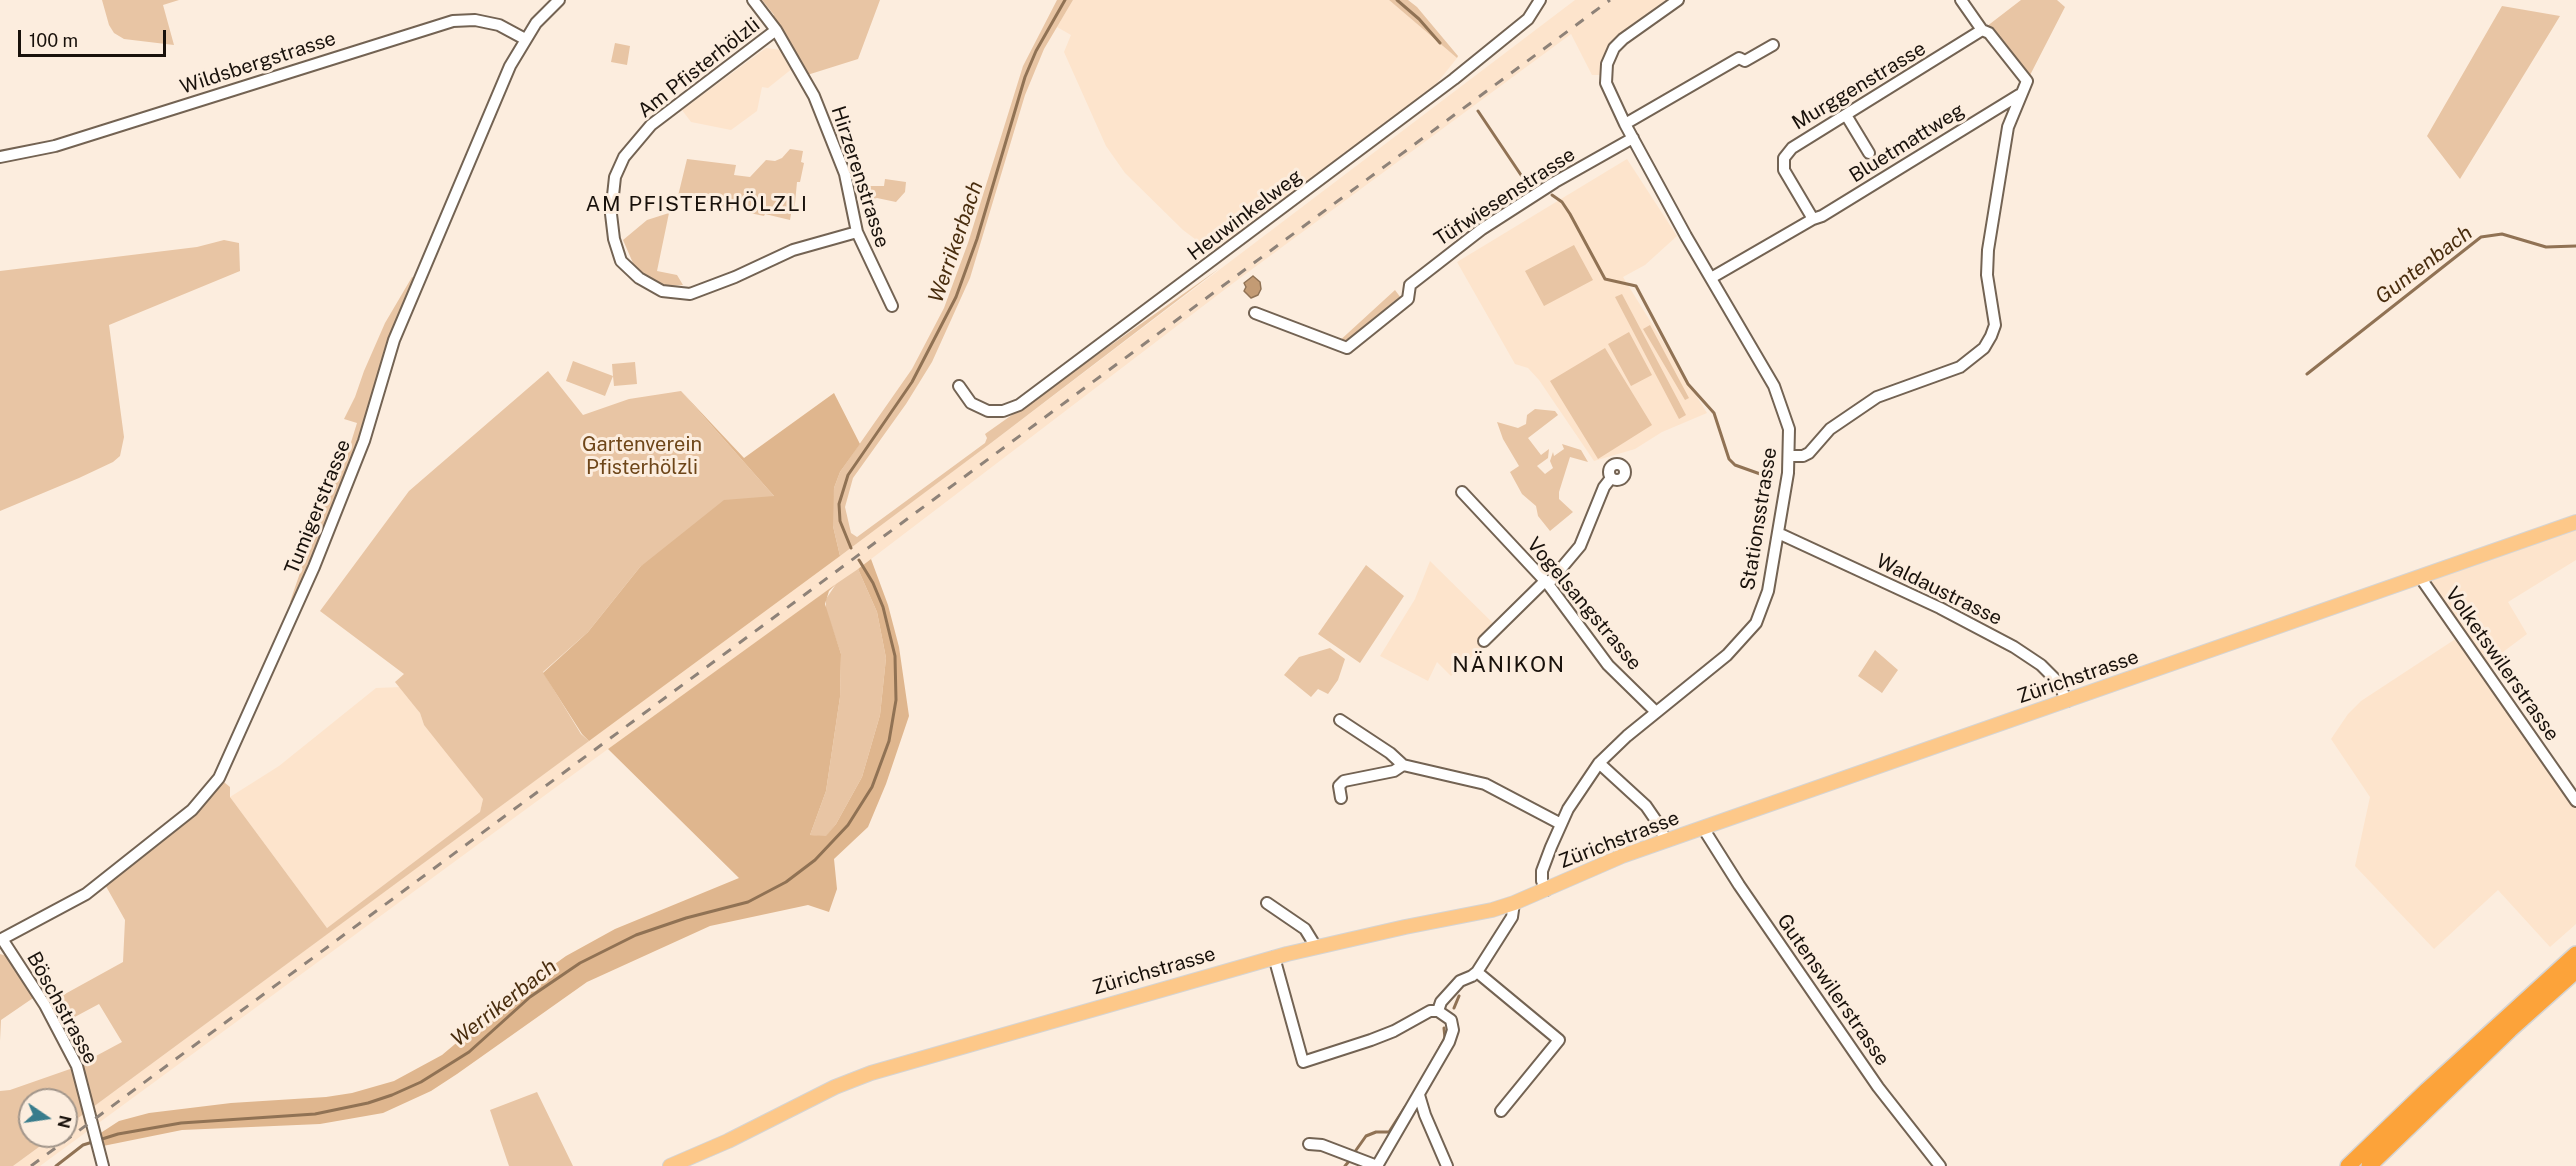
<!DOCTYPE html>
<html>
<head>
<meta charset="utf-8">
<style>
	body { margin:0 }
	#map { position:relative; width:2576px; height:1166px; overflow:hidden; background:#fcedde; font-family:"Public Sans",sans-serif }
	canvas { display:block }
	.north { position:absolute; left:18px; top:1088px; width:60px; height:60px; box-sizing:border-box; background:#fcedde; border:2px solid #a1958a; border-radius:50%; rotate:103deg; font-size:16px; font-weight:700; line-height:24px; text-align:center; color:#18110b }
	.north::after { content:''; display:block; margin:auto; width:21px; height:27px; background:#387c8c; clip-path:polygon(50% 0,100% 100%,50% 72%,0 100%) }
	.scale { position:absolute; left:18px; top:30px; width:148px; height:27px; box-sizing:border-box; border:3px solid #18110b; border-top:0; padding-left:8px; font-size:18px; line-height:21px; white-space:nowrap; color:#18110b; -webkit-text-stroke:4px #fcedde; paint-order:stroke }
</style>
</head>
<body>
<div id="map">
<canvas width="2576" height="1166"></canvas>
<div class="north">N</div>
<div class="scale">100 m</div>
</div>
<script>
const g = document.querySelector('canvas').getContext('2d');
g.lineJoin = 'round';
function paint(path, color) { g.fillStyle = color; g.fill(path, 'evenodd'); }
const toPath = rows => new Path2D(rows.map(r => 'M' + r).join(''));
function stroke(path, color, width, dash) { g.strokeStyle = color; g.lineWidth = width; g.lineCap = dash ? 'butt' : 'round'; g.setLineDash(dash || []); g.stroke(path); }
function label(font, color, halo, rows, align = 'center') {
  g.font = font + ' "Public Sans",sans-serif'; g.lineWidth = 6; g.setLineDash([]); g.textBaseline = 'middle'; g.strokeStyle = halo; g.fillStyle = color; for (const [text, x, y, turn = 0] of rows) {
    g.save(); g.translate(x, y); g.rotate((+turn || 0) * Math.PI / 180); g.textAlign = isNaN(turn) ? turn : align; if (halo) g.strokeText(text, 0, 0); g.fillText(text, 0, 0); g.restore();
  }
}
paint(toPath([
	[1073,0,1389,0,1457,58,1425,98,1217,250,1210,244,1207,248,1183,230,1125,173,1106,146,1064,52,1071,35,1057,27],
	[1575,0,1678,0,1623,39,1606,75,1592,75,1571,34,1232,284,858,569,608,749,40,1166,13,1166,54,1136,66,1136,66,1127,991,443],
	[766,48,782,50,793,68,768,88,762,87,757,111,731,130,691,122,682,110],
	[1627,159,1677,236,1645,265,1623,277,1707,413,1662,432,1635,449,1594,461,1539,380,1528,368,1515,364,1457,262],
	[2576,522,2576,560,2508,602,2527,634,2483,667,2576,801,2576,924,2550,947,2498,890,2434,949,2355,866,2370,797,2331,739,2348,714,2361,701,2460,636,2420,577],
	[1430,561,1500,630,1451,676,1437,662,1428,681,1380,656,1415,599],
	[402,687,420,713,424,725,481,779,483,799,480,812,327,928,230,797,279,766,376,688]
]), '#fde4cc');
paint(toPath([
	[102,0,179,0,163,5,174,45,124,39,114,33,109,25],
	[762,0,880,0,858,59,804,76,769,20,774,15],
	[1057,0,1073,0,1044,49,1025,95,970,278,932,362,906,404,853,478,845,507,851,533,857,537,985,443,987,438,985,434,1220,268,991,443,840,556,833,526,832,505,834,488,840,472,912,369,944,308,968,243,1023,66],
	[1389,0,1408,0,1417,7,1458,56,1457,58],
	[2021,0,2057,0,2065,7,2027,81,1982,30],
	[2502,6,2560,16,2460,179,2427,136],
	[615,43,630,46,627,65,611,62],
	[790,149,803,151,801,162,804,163,800,182,797,182,794,214,791,214,790,220,765,214,764,216,745,212,745,210,733,207,732,210,713,206,713,204,706,202,703,194,692,200,678,196,687,159,736,165,734,175,750,177,766,160,775,161,782,158],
	[885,179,906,182,905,192,896,202,877,198,869,200,865,186,884,186],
	[669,213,657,271,677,275,683,285,667,286,650,279,636,270,623,240,647,220],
	[224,240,239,243,240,271,109,325,124,437,120,456,113,462,79,478,0,511,0,271,197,247],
	[1574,245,1593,280,1544,306,1525,271],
	[412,277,415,278,385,349,362,432,293,604,290,602,335,471,343,468,357,423,344,419,355,397,364,371,385,323],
	[1395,290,1404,302,1347,348,1336,344],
	[1622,294,1686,415,1679,419,1615,297],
	[1650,325,1689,398,1685,400,1643,329],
	[1629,332,1652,375,1631,386,1608,344],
	[1605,348,1652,425,1598,459,1550,381],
	[573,361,613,376,612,364,635,362,637,384,614,386,613,376,605,396,566,381],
	[548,371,583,415,629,399,681,391,774,496,640,567,588,632,543,672,581,734,589,741,66,1127,66,1100,30,1100,30,1136,54,1136,13,1166,0,1166,0,1091,10,1090,73,1068,89,1107,93,1103,81,1064,122,1042,99,1004,56,1027,45,1005,123,962,125,920,103,881,192,810,219,778,230,787,230,797,327,928,480,812,483,799,424,725,420,713,395,682,404,674,320,611,409,491],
	[1535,409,1555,411,1558,415,1528,438,1541,455,1549,449,1548,458,1537,466,1545,474,1553,468,1550,461,1553,452,1554,456,1564,449,1562,444,1581,450,1588,462,1570,457,1559,492,1559,499,1573,512,1550,531,1538,516,1536,506,1522,494,1510,472,1519,466,1503,439,1497,422,1518,428,1526,424,1527,415],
	[1366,565,1404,596,1360,663,1318,634],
	[858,569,877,612,886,658,880,715,862,777,836,824,826,837,810,835,826,791,840,697,841,654,826,610,826,599,836,584],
	[1330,648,1345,659,1338,680,1328,694,1318,689,1311,697,1284,675,1299,657],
	[1875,650,1898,670,1882,693,1858,676],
	[0,954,7,956,36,996,1,1020,0,1041],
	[537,1092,573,1166,509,1166,490,1110]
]), '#e8c5a4');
paint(toPath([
	[681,391,744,458,834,393,860,444,840,472,834,488,833,526,840,556,589,741,582,734,543,673,588,632,640,567,724,500,774,496],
	[871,559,888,605,899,647,909,716,886,784,868,827,834,859,837,889,829,912,808,905,710,926,587,982,457,1074,431,1091,383,1113,320,1124,182,1130,98,1147,96,1136,119,1121,149,1113,231,1103,326,1097,352,1093,394,1081,442,1055,524,986,566,956,615,929,739,878,608,749,836,584,829,591,825,604,841,654,840,697,826,791,810,835,826,836,836,824,862,777,880,715,886,658,877,612,858,569]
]), '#dfb68e');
const water = toPath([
	[1253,276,1260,282,1261,289,1258,295,1251,298,1244,291,1246,287,1244,283,1253,276]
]);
paint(water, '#c39b74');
stroke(water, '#907254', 1.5);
stroke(toPath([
	[1397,0,1419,19,1440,43],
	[1478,111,1521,175,1534,187],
	[1552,195,1562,202,1570,214,1605,279,1636,286,1688,384,1714,413,1729,459,1735,465,1763,475],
	[2307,374,2481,237,2502,234,2546,247,2576,246],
	[851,548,840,521,839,504,848,475,912,382,956,297,977,239,1025,77,1036,51,1065,0],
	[1454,1008,1459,996],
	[1440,1047,1445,1038,1444,1028],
	[1354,1153,1366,1136,1376,1132,1389,1132,1405,1107],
	[56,1166,83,1145,118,1134,181,1123,315,1114,368,1103,392,1095,421,1082,469,1052,530,997,580,963,636,935,686,918,748,902,786,882,815,860,848,825,872,787,889,741,896,700,895,656,883,607,873,583,859,560],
	[1345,1166,1350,1160]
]), '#907254', 3);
const minor = toPath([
	[753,0,776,30,814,96,845,174,857,232,892,306],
	[776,30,651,125,624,157,615,177,611,214,614,239,621,261,639,278,662,291,690,294,735,277,793,250,857,232],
	[1846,115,1869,153],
	[1625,124,1739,58,1745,61,1773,45],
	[0,157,55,146,453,21,475,20,499,25,525,39],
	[1813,219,1784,170,1784,158,1792,148,1982,30],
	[1711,278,1813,219,1822,216,2019,95],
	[1255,313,1347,348,1408,299,1410,285,1482,229,1555,182,1633,138],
	[959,386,971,403,988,411,1003,411,1019,405,1454,79,1528,19,1540,0],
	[1789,456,1803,456,1809,453,1830,429,1877,397,1960,367,1984,348,1991,336,1995,325,1987,275,1988,250,2008,127,2027,81,1989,33,1982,30,1961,0],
	'1609 472a8 8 0 1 1 16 0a8 8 0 1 1-16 0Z',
	[1462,492,1548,584,1608,665,1656,712],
	[1778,533,1940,608,2014,647,2041,665,2057,681,2067,701],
	[2420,577,2576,801],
	[1548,584,1580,546,1604,487,1611,478],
	[1484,641,1545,581],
	[1340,720,1390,753,1403,765,1485,784,1561,824],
	[1599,763,1646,806,1657,822,1666,841],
	[1341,798,1339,786,1344,781,1394,771,1403,765],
	[1703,828,1739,885,1878,1087,1940,1166],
	[1546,890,1542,881,1542,871,1551,847,1568,809,1599,763,1627,736,1727,655,1756,623,1768,591,1788,473,1789,429,1774,386,1686,236,1625,124,1606,83,1607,64,1614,48,1623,39,1678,0],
	[1267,903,1305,929,1316,947],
	[2,939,45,1005,77,1066,103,1166],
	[0,940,86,894,192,810,219,778,314,567,364,441,394,340,510,66,536,23,559,0],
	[1274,957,1303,1062,1371,1040,1394,1031,1430,1011,1438,1011],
	[1477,972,1559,1040,1501,1111],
	[1438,1011,1441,1002,1460,981,1472,976,1477,972,1512,917,1514,903],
	[1419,1095,1425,1115,1447,1166],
	[1309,1144,1322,1145,1377,1166],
	[1377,1166,1449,1042,1453,1030,1451,1020,1438,1011]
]);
const major = toPath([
	[670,1166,728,1141,835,1087,871,1073,1287,954,1405,927,1492,910,1514,903,1622,856,2576,522]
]);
const highway = toPath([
	[2348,1166,2427,1090,2576,954],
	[2369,1166,2510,1030,2576,971]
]);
stroke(minor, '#736353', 14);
stroke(major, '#d5d4d3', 16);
stroke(highway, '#d5d4d3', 18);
stroke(minor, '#fff', 10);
stroke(major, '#fdc889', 14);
stroke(highway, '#fca33a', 15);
stroke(toPath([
	[31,1166,1610,0]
]), '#8e8278', 3, [10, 10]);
label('20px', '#18110b', '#fcedde', [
	["Wildsbergstrasse",258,63,-18],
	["Am Pfisterhölzli",699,68,-38],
	["Murggenstrasse",1859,86,-31],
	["Bluetmattweg",1907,143,-32],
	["Hirzerenstrasse",860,177,72],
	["Tüfwiesenstrasse",1505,197,-33],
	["Heuwinkelweg",1245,215,-37],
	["Tumigerstrasse",318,507,-68],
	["Stationsstrasse",1759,519,-81],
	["Waldaustrasse",1939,590,26],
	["Vogelsangstrasse",1584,604,50],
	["Volketswilerstrasse",2502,664,55],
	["Zürichstrasse",2078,677,-19],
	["Zürichstrasse",1619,840,-21],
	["Zürichstrasse",1154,971,-16],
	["Gutenswilerstrasse",1833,990,55],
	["Böschstrasse",62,1008,61]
]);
label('20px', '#6e4619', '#fcedde', [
	["Gartenverein",642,445],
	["Pfisterhölzli",642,468]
]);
g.letterSpacing = '1.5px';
label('21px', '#18110b', '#fcedde', [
	["AM PFISTERHÖLZLI",697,205]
]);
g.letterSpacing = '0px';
label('italic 21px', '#492d0e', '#fcedde', [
	["Werrikerbach",956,242,-71],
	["Guntenbach",2424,265,-37],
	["Werrikerbach",504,1003,-38]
]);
g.letterSpacing = '1.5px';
label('22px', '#18110b', '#fcedde', [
	["NÄNIKON",1509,665]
]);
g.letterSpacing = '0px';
</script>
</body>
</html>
